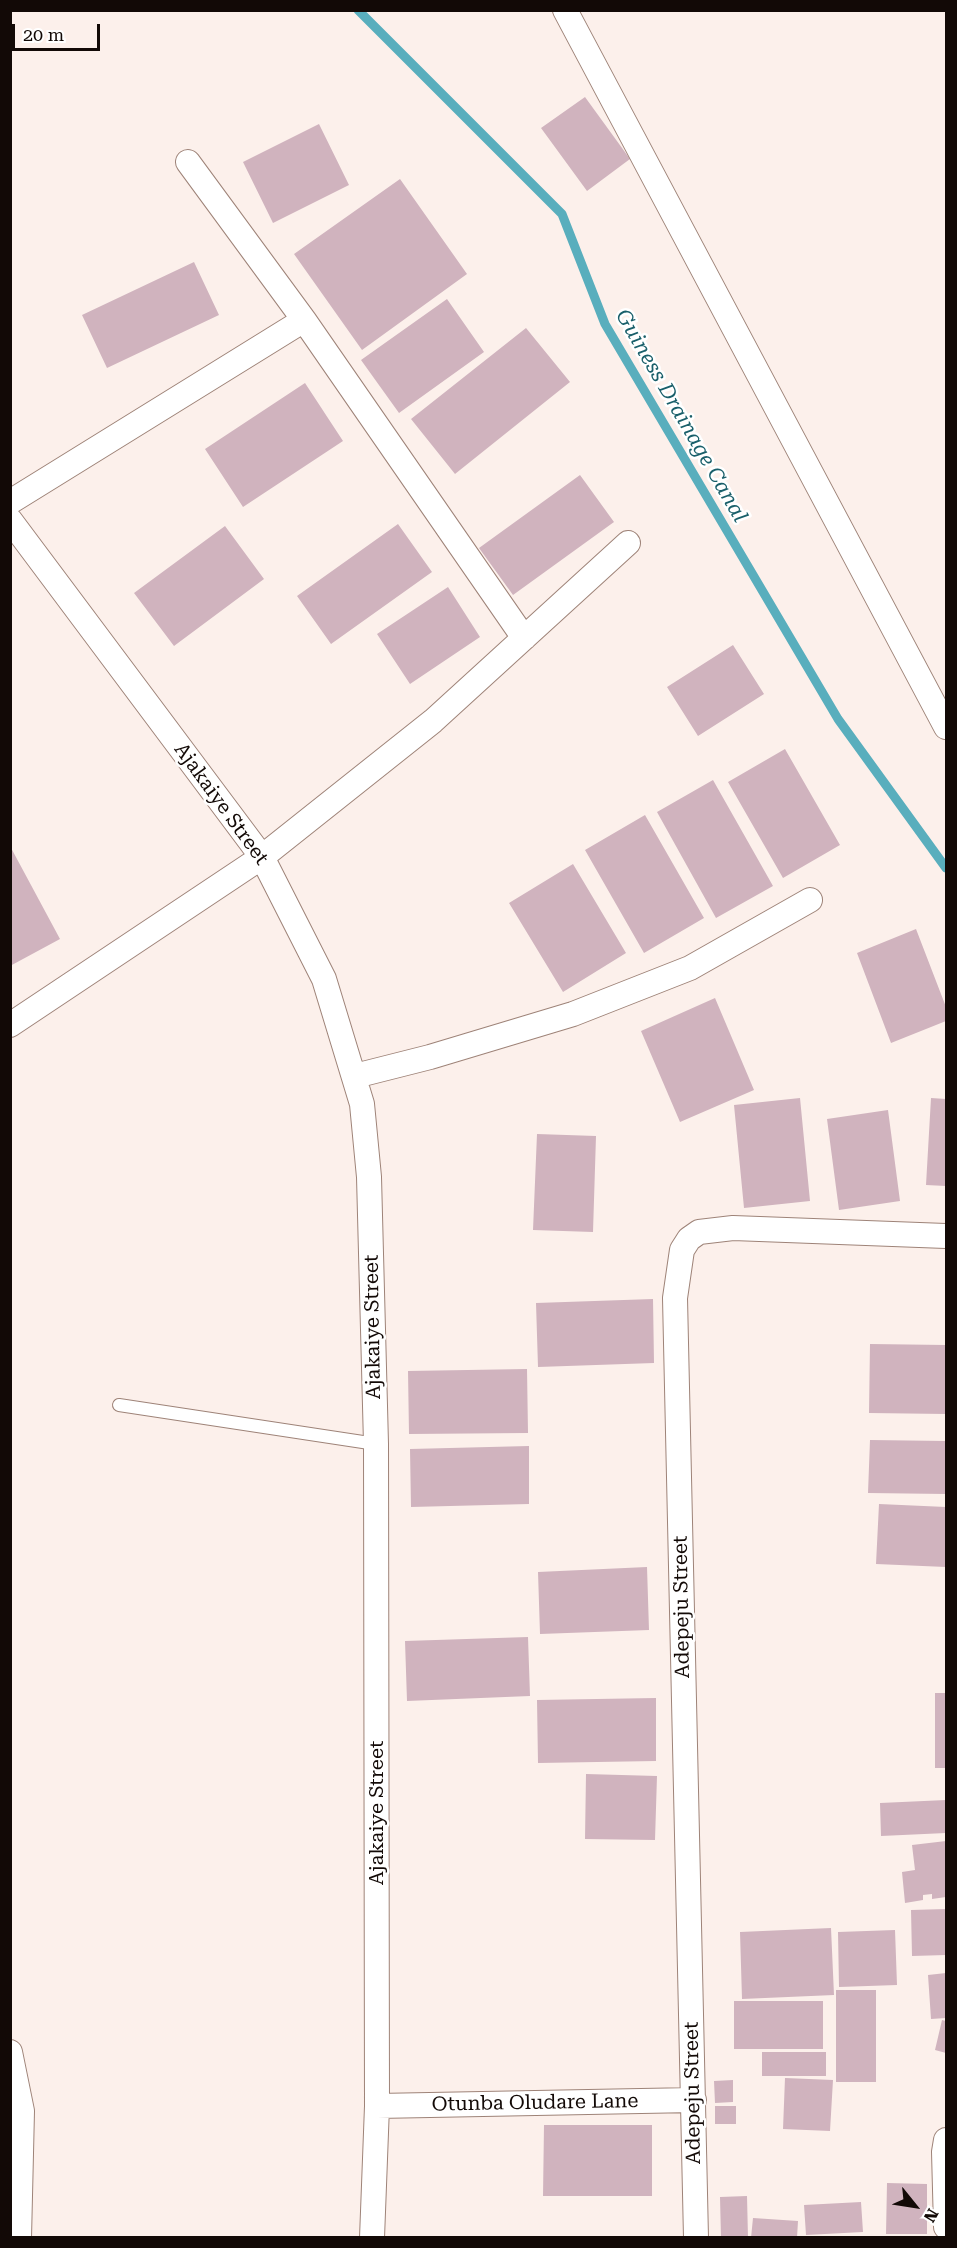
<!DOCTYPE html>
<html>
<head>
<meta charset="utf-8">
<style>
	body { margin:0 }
	#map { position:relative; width:957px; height:2248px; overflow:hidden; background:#fcf0eb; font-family:"Roboto Serif",serif }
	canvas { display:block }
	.frame { position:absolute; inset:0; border:12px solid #120906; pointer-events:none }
	.north { position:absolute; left:885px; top:2176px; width:60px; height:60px; -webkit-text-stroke:4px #fff; paint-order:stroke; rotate:120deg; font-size:16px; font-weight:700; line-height:24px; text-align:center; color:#120906 }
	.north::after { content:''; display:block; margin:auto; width:21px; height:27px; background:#120906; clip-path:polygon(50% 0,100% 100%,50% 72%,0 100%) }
	.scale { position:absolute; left:12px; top:24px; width:88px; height:27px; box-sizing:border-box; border:3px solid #120906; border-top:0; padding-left:8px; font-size:18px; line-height:21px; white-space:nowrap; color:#120906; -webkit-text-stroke:4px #fff; paint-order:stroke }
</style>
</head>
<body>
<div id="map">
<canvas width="957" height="2248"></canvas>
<div class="frame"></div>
<div class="north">N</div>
<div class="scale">20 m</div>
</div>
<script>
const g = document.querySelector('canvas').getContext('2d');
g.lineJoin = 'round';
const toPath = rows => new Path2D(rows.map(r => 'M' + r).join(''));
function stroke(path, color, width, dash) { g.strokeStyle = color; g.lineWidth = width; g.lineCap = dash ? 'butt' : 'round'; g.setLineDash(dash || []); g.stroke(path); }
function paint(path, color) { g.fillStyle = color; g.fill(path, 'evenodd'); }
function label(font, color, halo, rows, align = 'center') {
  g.font = font + ' "Roboto Serif",serif'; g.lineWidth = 5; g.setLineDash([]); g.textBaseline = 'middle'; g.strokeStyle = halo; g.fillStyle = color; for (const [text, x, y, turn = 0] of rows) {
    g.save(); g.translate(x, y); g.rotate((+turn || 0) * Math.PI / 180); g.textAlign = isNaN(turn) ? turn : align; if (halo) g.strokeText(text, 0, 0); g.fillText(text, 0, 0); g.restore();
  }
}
stroke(toPath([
	[358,10,562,214,605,324,838,719,946,868]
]), '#59aebd', 9);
paint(toPath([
	[585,97,630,159,587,191,541,128],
	[319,124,349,185,273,223,243,162],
	[400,179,467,274,362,350,294,254],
	[194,262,219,315,107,368,82,315],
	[447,299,484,352,399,413,361,360],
	[526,328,570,382,455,474,411,419],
	[305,383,343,441,243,507,205,449],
	[580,475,614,522,513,595,479,548],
	[398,524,432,572,331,644,297,596],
	[225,526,264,579,174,646,134,593],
	[448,587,480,637,410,684,377,634],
	[733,645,764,694,698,736,667,687],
	[785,749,840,845,783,878,728,782],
	[713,780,773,886,716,918,657,812],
	[645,815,704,918,644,953,585,850],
	[10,846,60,939,10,966],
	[573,864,626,953,563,992,509,903],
	[916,929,946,1007,946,1021,891,1043,857,953],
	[715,998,754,1090,680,1122,641,1031],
	[800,1098,810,1201,744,1208,734,1105],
	[931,1098,946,1099,946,1186,926,1185],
	[888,1110,900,1201,839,1210,827,1119],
	[537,1134,596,1136,593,1232,533,1230],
	[653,1299,654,1363,538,1367,536,1303],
	[870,1344,946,1345,946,1414,869,1413],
	[527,1369,528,1433,409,1434,408,1371],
	[870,1440,946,1441,946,1494,868,1493],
	[529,1446,529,1504,411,1507,410,1449],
	[879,1504,946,1507,946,1567,876,1564],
	[647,1567,649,1630,540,1634,538,1572],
	[528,1637,530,1696,407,1701,405,1641],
	[935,1693,946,1693,946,1768,935,1768],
	[656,1698,656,1761,538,1763,537,1700],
	[586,1774,657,1776,655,1840,585,1839],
	[946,1800,946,1833,881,1836,880,1803],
	[946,1841,946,1897,932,1899,932,1894,923,1895,923,1900,905,1903,902,1872,915,1870,912,1845],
	[946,1909,946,1955,912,1956,911,1910],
	[831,1928,834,1995,742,1999,740,1932],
	[895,1930,897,1985,839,1987,838,1932],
	[946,1973,946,2018,931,2019,928,1975],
	[836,1990,876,1990,876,2082,836,2082],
	[734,2001,823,2001,823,2049,734,2049],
	[942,2020,946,2021,946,2053,935,2050],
	[762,2052,826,2052,826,2076,762,2076],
	[785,2078,833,2080,830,2131,783,2129],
	[733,2080,733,2102,715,2103,714,2081],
	[715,2106,736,2106,736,2124,715,2124],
	[544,2125,652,2125,652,2196,543,2196],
	[887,2183,927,2184,927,2234,886,2234],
	[747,2196,748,2238,721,2238,720,2197],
	[861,2202,863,2232,806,2235,804,2205],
	[753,2218,798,2221,797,2238,751,2238]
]), '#d0b3be');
const lane = toPath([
	[119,1405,376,1444]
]);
const street = toPath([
	[565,10,946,727],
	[188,162,304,320,524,638],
	[10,502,304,320],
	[10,520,262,857,324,979,362,1104,369,1177,376,1444,377,2106,372,2238],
	[10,1025,262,857,433,721,628,543],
	[355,1076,430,1057,573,1014,690,968,810,900],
	[10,2052,22,2111,19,2238],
	[377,2106,694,2100],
	[946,2140,944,2152,946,2227],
	[696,2238,675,1298,682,1250,689,1239,699,1232,733,1228,946,1236]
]);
stroke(lane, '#9e8378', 14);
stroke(street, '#9e8378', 26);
stroke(lane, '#fff', 12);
stroke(street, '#fff', 24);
label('20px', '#120906', '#fff', [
	["Ajakaiye Street",221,804,54],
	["Ajakaiye Street",373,1327,-91],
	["Adepeju Street",682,1607,-91],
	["Ajakaiye Street",377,1813,-90],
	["Adepeju Street",693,2093,-91],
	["Otunba Oludare Lane",535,2103,-1]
]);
label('italic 21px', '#195f6a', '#fff', [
	["Guiness Drainage Canal",681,416,60]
]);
</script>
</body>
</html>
